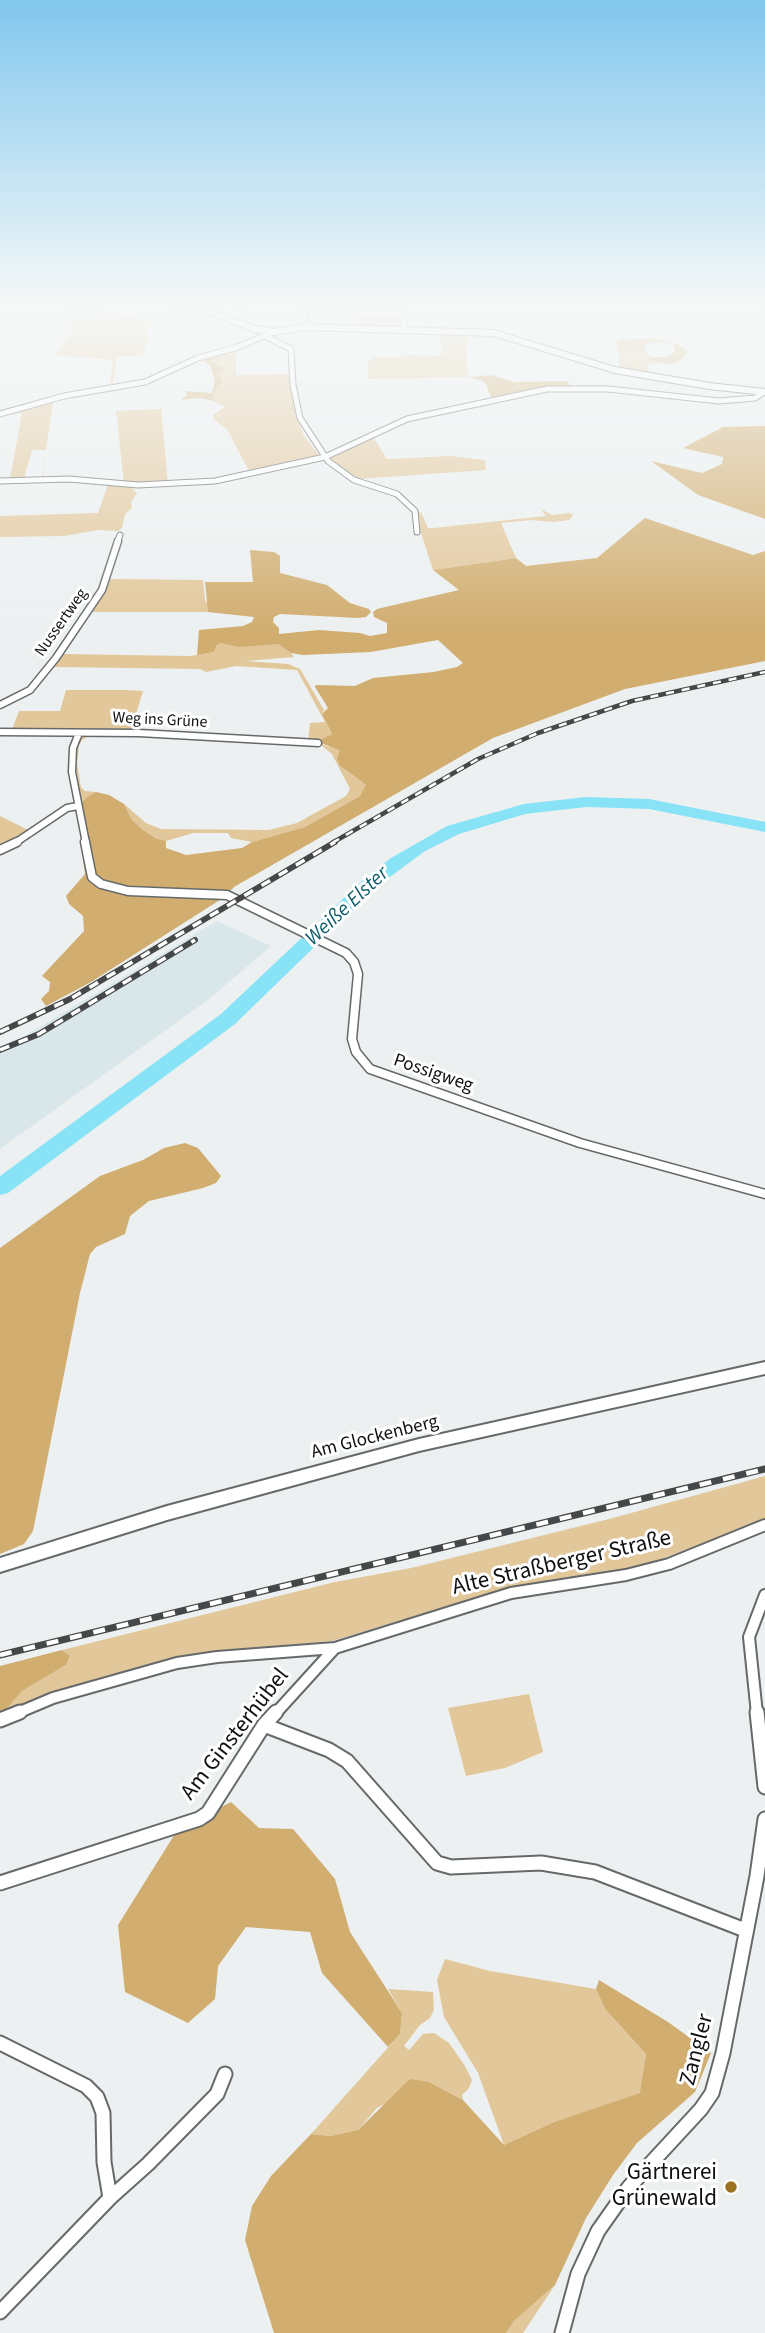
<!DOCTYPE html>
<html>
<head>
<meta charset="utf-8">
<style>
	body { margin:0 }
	canvas { display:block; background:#ecf0f0 }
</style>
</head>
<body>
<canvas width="765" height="2333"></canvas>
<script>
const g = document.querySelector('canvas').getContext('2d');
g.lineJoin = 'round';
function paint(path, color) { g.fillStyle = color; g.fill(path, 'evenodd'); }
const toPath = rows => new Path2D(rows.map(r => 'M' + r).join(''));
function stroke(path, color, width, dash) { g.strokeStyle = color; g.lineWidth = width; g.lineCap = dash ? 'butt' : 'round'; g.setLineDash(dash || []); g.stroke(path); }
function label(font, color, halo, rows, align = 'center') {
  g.font = font + ' "Source Sans 3",sans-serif'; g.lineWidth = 6; g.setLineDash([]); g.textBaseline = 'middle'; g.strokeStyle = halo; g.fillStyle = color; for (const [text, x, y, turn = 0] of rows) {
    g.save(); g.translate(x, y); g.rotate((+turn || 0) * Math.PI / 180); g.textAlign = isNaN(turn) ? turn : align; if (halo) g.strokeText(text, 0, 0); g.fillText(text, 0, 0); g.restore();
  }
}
paint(toPath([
	[65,306,105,306,93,320,59,317],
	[217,921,271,946,208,1000,0,1149,0,1046,21,1038]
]), '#dae7ea');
paint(toPath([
	[101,312,139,315,137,321,152,322,145,337,149,339,142,356,119,356,116,359,113,384,118,385,110,384,113,360,54,355,72,332,62,330,76,319,93,320],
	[366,315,394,317,400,320,399,326,356,326,358,317],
	[439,332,468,334,466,363,469,377,368,379,368,362,375,357,402,357,402,354,441,356,442,349],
	[236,350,236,375,289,374,296,416,304,436,320,456,250,473,227,429,214,420,213,415,225,407,213,401,216,388,221,384,218,375,223,366,212,361,217,356],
	[618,351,644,351,652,356,646,357,650,361,660,362,665,363,647,364,649,374,620,369],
	[57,399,53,402,46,450,43,477,46,478,42,478,46,450,32,450,24,479,10,479,22,413,0,416],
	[161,409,168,483,124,484,116,411],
	[374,438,387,459,450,456,485,460,486,470,358,479,337,469,329,458],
	[108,484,130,486,137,493,131,502,132,508,125,514,122,528,118,531,98,530,64,536,0,537,0,516,98,513],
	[414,507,422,514,428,528,433,528,546,516,541,509,552,515,570,513,573,515,569,520,554,522,531,520,501,523,516,558,433,570,420,530,419,516],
	[109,579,203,580,205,600,209,606,208,612,90,612,106,589],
	[221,643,278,644,291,653,294,657,246,661,288,664,300,669,324,710,322,714,332,734,317,741,308,741,310,723,325,722,297,670,236,666,206,672,200,669,54,667,63,654,190,656,214,652,217,645],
	[66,690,126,690,143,691,131,731,12,730,19,711,60,711],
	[94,733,322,744,340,751,344,769,366,785,365,790,360,796,305,827,252,842,231,838,228,833,193,833,166,841,155,838,142,829,132,820,124,804,146,823,161,829,269,830,297,823,346,796,350,789,332,754,321,745,91,735,82,740,79,745,77,763,81,787,85,791,96,792,82,803,74,756,82,736],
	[0,816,30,831,0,848],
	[765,1476,765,1520,643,1566,507,1588,332,1641,204,1653,142,1666,63,1689,0,1713,22,1691,66,1665,70,1656,62,1650,335,1582,411,1568,613,1518],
	[529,1694,543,1752,505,1768,466,1776,448,1708],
	[445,1959,490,1971,596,1989,605,2009,646,2054,641,2093,554,2122,504,2145,478,2073,444,2017,437,1980],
	[388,1989,433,1992,434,2010,430,2018,420,2025,404,2046,409,2050,423,2034,434,2033,449,2043,465,2066,472,2080,469,2088,462,2095,463,2100,429,2082,377,2108,358,2130,331,2136,311,2134,400,2034,402,2013],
	[555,2285,523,2333,506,2333,514,2321]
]), '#e2c79a');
paint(toPath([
	[652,338,678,344,688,352,680,361,670,364,650,361,646,357,668,357,675,351,673,344,655,342,646,344,644,351,618,351,617,341,620,340],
	[224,352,212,361,225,368,218,375,223,382,216,388,213,401,201,398,181,400,187,395,186,391,212,393,215,380,210,365,200,359],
	[492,375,514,382,567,381,571,387,496,398,491,397,485,382,469,377],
	[765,426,765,519,698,495,651,461,702,473,722,464,723,457,683,448,723,427],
	[645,518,753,555,765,551,765,661,625,689,493,738,234,887,223,898,91,982,46,1006,41,999,49,991,50,982,42,976,84,931,83,916,69,904,66,896,85,874,83,859,88,849,82,803,86,798,96,792,109,795,124,804,132,820,142,829,155,838,166,841,166,848,186,855,242,848,252,842,305,827,360,796,366,785,339,765,337,758,340,751,317,741,332,734,322,714,328,708,315,687,316,685,355,686,373,678,434,672,457,667,463,663,438,640,371,652,303,655,291,653,278,644,239,647,221,643,217,645,214,652,197,655,199,630,243,626,252,622,254,617,208,612,205,582,253,582,250,550,274,552,280,556,280,573,327,585,350,603,369,609,371,612,366,617,358,618,280,614,274,617,273,622,279,628,279,634,319,630,360,633,370,636,387,633,387,623,374,617,373,612,377,609,459,590,433,570,516,558,526,566,597,558],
	[185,1143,198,1148,221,1176,216,1183,203,1188,149,1201,130,1216,125,1234,96,1247,90,1254,80,1293,33,1531,24,1544,0,1554,0,1248,100,1176,143,1160,164,1148],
	[62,1650,70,1656,66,1665,22,1691,7,1708,0,1711,0,1666],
	[231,1802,259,1828,293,1829,335,1879,350,1932,402,2013,400,2034,388,2047,322,1973,310,1932,246,1927,218,1966,215,1999,188,2023,125,1992,118,1925,178,1829],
	[599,1980,668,2022,711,2053,695,2092,637,2143,613,2175,586,2218,555,2285,514,2321,506,2333,274,2333,245,2240,252,2206,271,2176,311,2134,331,2136,358,2130,410,2079,429,2082,463,2100,504,2145,554,2122,640,2093,646,2054,605,2009,596,1989]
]), '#d1ad6f');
stroke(toPath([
	[221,306,227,307],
	[237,310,268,316,290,316]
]), '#88e3f6', 2);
paint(toPath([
	[586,797,649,799,765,822,765,832,649,809,586,807,525,814,459,834,425,851,375,888,235,1024,8,1193,0,1195,0,1176,221,1014,363,880,391,858,447,826,524,804,586,797]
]), '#88e3f6');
const minorFar4 = toPath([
	[305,327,305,310,309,309,402,315,405,329],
	[267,337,291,349,293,385,300,418,328,461,354,480,397,494,415,511,417,532],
	[0,414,64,396,145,382,198,358,238,347,273,332],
	[0,481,69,479,138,485,215,481,325,457,407,419,547,389,608,389,719,401,755,398,764,392],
	[117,543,120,535]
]);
const minorFar3 = toPath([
	[0,705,30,690,56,658,102,590,118,541],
	[0,732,139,733,318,743],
	[79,733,73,748,72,772,86,843],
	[15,843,67,808,78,806]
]);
const minorFar2 = toPath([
	[85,842,92,877,101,884,128,891,227,895,346,953,354,962,358,974,352,1039,356,1052,370,1069,580,1143,765,1194],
	[0,850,17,842]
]);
const minorFar1 = toPath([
	[15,1714,53,1698,177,1663,217,1657,335,1648,511,1593,626,1575,669,1564,765,1525],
	[275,1714,335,1648],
	[757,1714,749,1637,765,1595]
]);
const minor = toPath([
	[757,1712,765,1787],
	[0,1720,20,1712],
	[264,1725,329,1750,347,1761,437,1863,451,1867,541,1863,595,1872,745,1930],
	[0,1883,199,1819,208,1813,264,1725,276,1712],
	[0,2043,86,2086,97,2097,103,2113,104,2162,110,2198,0,2312],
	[110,2198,148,2164,217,2094,225,2074],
	[562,2333,578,2274,598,2231,629,2187,701,2109,712,2093,723,2053,757,1876,765,1819]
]);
const tertiary = toPath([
	[179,306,211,312,255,329,273,332,305,327,494,333,615,370,709,386,765,392]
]);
const secondary = toPath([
	[765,1362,765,1374,419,1451,167,1520,0,1572,0,1558,167,1506,419,1439,765,1362]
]);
stroke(minorFar4, '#66696a', 7);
stroke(minorFar3, '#66696a', 9);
stroke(minorFar2, '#66696a', 11);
stroke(minorFar1, '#66696a', 14);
stroke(minor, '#66696a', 17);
stroke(tertiary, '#66696a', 8);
stroke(secondary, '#66696a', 4);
stroke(minorFar4, '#fff', 5);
stroke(minorFar3, '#fff', 6);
stroke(minorFar2, '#fff', 8);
stroke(minorFar1, '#fff', 10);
stroke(minor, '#fff', 13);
stroke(tertiary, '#fff', 6);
paint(secondary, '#fff');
const railFar2 = toPath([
	[332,843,478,759,538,733,632,701,765,672]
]);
const railFar1 = toPath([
	[0,1032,70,999,335,842],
	[0,1050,39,1034,195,940]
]);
const rail = toPath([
	[0,1655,765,1469]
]);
stroke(railFar2, '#454748', 4.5);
stroke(railFar1, '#454748', 6);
stroke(rail, '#454748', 7);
stroke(railFar2, '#fff', 2.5, [8]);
stroke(railFar1, '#fff', 3.5, [10]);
stroke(rail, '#fff', 4.5, [12]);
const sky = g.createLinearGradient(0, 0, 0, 632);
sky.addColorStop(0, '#81c7ee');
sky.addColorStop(0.48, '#f6f8f8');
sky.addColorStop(1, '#f6f8f800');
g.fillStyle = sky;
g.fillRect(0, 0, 765, 632);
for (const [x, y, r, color] of [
	[731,2187,7,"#9c7321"]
]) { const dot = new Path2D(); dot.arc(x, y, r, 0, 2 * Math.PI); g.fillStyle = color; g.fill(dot); stroke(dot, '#fff', 2.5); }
label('16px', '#0f1011', '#fff', [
	["Nussertweg",62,623,-55],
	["Weg ins Grüne",160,721,3]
]);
label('19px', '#0f1011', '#fff', [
	["Possigweg",433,1074,19],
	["Am Glockenberg",375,1438,-14]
]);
label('italic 21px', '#0f5d6b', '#fff', [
	["Weiße Elster",348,907,-43]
]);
label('23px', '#0f1011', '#fff', [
	["Alte Straßberger Straße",562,1564,-13],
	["Am Ginsterhübel",236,1735,-52],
	["Zangler",698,2050,-75]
]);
label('23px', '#0f1011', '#fff', [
	["Gärtnerei",717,2174],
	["Grünewald",717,2200]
], 'right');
</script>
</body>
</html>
